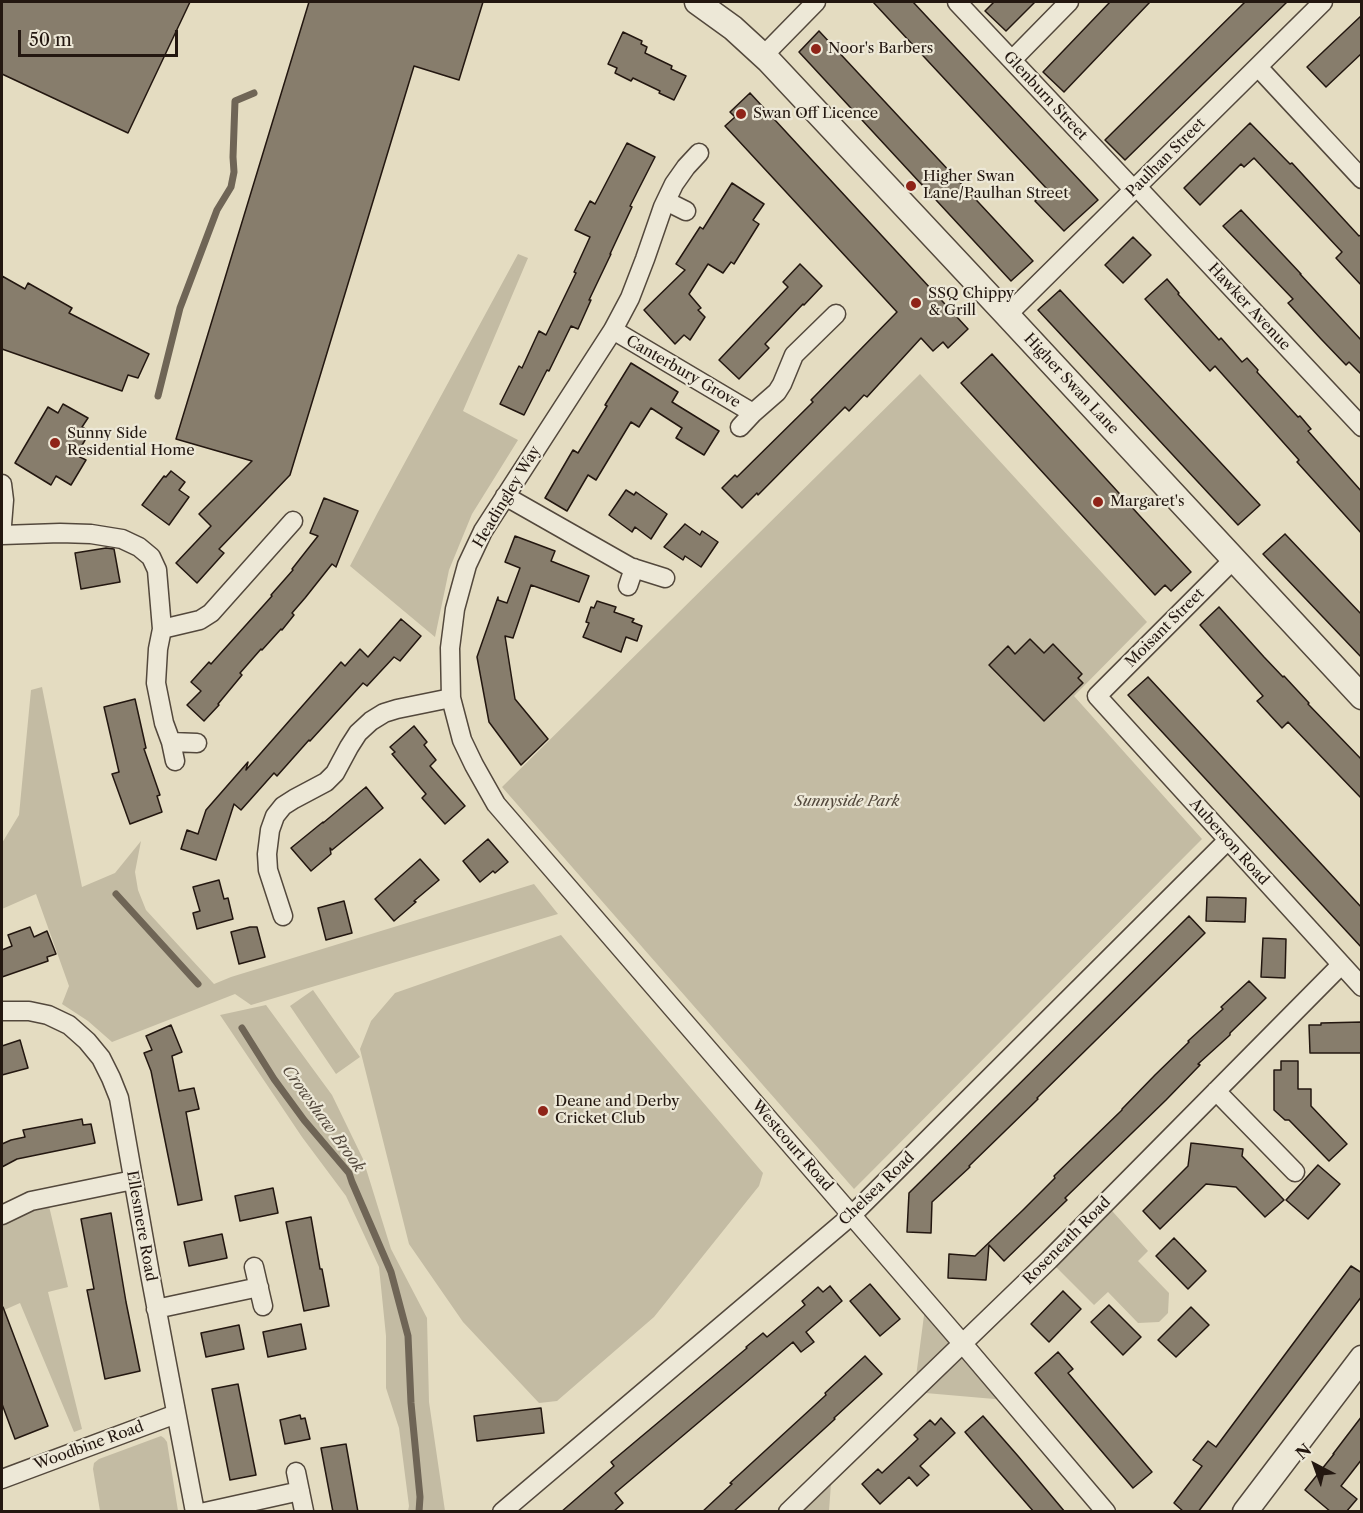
<!DOCTYPE html>
<html>
<head>
<meta charset="utf-8">
<style>
	body { margin:0 }
	#map { position:relative; width:1363px; height:1513px; overflow:hidden; background:#e4dcc1; font-family:"Libre Caslon Text",serif }
	canvas { display:block }
	.frame { position:absolute; inset:0; border:3px solid #231710; pointer-events:none }
	.north { position:absolute; left:1285px; top:1435px; width:60px; height:60px; -webkit-text-stroke:4px #ede8d7; paint-order:stroke; rotate:319deg; font-size:16px; font-weight:700; line-height:24px; text-align:center; color:#231710 }
	.north::after { content:''; display:block; margin:auto; width:21px; height:27px; background:#231710; clip-path:polygon(50% 0,100% 100%,50% 72%,0 100%) }
	.scale { position:absolute; left:18px; top:30px; width:160px; height:27px; box-sizing:border-box; border:3px solid #231710; border-top:0; padding-left:8px; font-size:18px; line-height:21px; white-space:nowrap; color:#231710; -webkit-text-stroke:4px #ede8d7; paint-order:stroke }
</style>
</head>
<body>
<div id="map">
<canvas width="1363" height="1513"></canvas>
<div class="frame"></div>
<div class="north">N</div>
<div class="scale">50 m</div>
</div>
<script>
const g = document.querySelector('canvas').getContext('2d');
g.lineJoin = 'round';
function paint(path, color) { g.fillStyle = color; g.fill(path, 'evenodd'); }
const toPath = rows => new Path2D(rows.map(r => 'M' + r).join(''));
function stroke(path, color, width, dash) { g.strokeStyle = color; g.lineWidth = width; g.lineCap = dash ? 'butt' : 'round'; g.setLineDash(dash || []); g.stroke(path); }
function label(font, color, halo, rows, align = 'center') {
  g.font = font + ' "Libre Caslon Text",serif'; g.lineWidth = 4.5; g.setLineDash([]); g.textBaseline = 'middle'; g.strokeStyle = halo; g.fillStyle = color; for (const [text, x, y, turn = 0] of rows) {
    g.save(); g.translate(x, y); g.rotate((+turn || 0) * Math.PI / 180); g.textAlign = isNaN(turn) ? turn : align; if (halo) g.strokeText(text, 0, 0); g.fillText(text, 0, 0); g.restore();
  }
}
paint(toPath([
	[518,254,528,258,463,411,518,440,472,514,449,570,435,637,350,566,378,512],
	[920,374,1147,622,1074,696,1202,839,854,1189,502,787],
	[42,687,82,887,115,873,141,841,135,872,138,890,146,910,214,984,231,977,534,884,558,914,251,1005,235,994,112,1042,88,1021,62,1004,69,986,36,894,2,909,2,843,19,815,31,690],
	[561,935,763,1173,759,1186,654,1317,557,1401,539,1403,463,1322,409,1244,360,1049,371,1021,395,993],
	[313,990,360,1057,336,1074,290,1006],
	[266,1005,332,1095,363,1159,391,1249,427,1318,429,1402,445,1511,408,1511,409,1506,399,1428,386,1388,386,1336,379,1267,346,1196,302,1137,220,1015],
	[1105,1203,1148,1251,1138,1261,1169,1293,1168,1313,1159,1322,1138,1323,1108,1292,1094,1305,1049,1260],
	[49,1206,68,1287,48,1292,82,1429,74,1432,20,1303,2,1311,2,1223,28,1211],
	[926,1300,1006,1400,914,1392],
	[161,1436,164,1438,167,1442,178,1511,100,1511,93,1469,94,1463,99,1459],
	[832,1470,829,1511,788,1511]
]), '#c3bba3');
stroke(toPath([
	[158,396,180,308,217,210,231,187,234,172,233,157,235,101,254,93],
	[116,894,198,984],
	[242,1028,274,1079,304,1120,349,1173,352,1182,391,1272,408,1336,411,1403,420,1497,419,1512]
]), '#6f6556', 7);
const building = toPath([
	[2,2,190,2,128,133,2,74,2,2],
	[309,2,483,2,459,80,414,66,290,475,219,549,224,553,197,583,176,563,211,526,199,514,252,461,176,439,309,2],
	[873,2,913,2,1098,200,1064,231,1035,201,1047,189,873,2],
	[994,2,1035,2,1006,31,985,11,994,2],
	[1110,2,1150,2,1064,92,1043,72,1110,2],
	[1245,2,1287,2,1125,160,1105,140,1245,2],
	[1362,15,1362,53,1326,87,1307,67,1362,15],
	[819,31,1033,261,1011,281,799,52,819,31],
	[623,32,642,41,641,44,647,47,645,53,672,66,671,69,686,76,674,100,659,93,660,91,633,78,631,81,615,73,617,68,608,64,623,32],
	[750,93,968,329,948,348,943,342,933,351,921,338,867,397,864,395,849,411,845,407,758,495,757,493,742,508,722,488,735,475,737,477,813,402,811,400,897,312,725,126,735,117,730,112,750,93],
	[1250,123,1290,164,1292,163,1359,236,1362,234,1362,286,1336,258,1342,252,1254,158,1244,167,1241,164,1200,205,1184,188,1250,123],
	[627,143,655,157,630,206,632,207,610,254,611,254,589,300,591,300,578,329,571,326,549,371,547,370,524,415,500,404,519,366,522,368,539,331,546,335,576,273,574,272,590,237,575,230,590,201,595,204,627,143],
	[732,183,764,204,753,220,759,224,734,264,731,262,723,273,708,264,689,294,701,308,698,310,705,317,690,340,684,335,675,344,644,310,685,270,676,264,700,227,703,229,732,183],
	[1241,210,1301,274,1300,274,1362,341,1362,375,1349,362,1346,365,1322,340,1288,303,1293,299,1223,226,1241,210],
	[1133,237,1151,255,1123,283,1105,265,1133,237],
	[800,264,822,286,804,305,803,304,765,344,769,348,739,379,719,360,788,287,783,282,800,264],
	[2,276,25,289,28,283,72,308,69,313,149,354,138,378,128,375,122,391,2,349,2,276],
	[1167,279,1179,293,1178,294,1219,340,1221,338,1242,362,1247,358,1258,370,1257,372,1298,417,1300,416,1311,429,1308,431,1362,492,1362,534,1297,462,1299,460,1215,366,1210,371,1145,299,1167,279],
	[1060,290,1260,505,1238,525,1038,310,1060,290],
	[992,354,1191,572,1171,591,1165,585,1155,595,961,383,992,354],
	[631,363,678,392,672,402,719,431,704,455,676,438,682,428,651,408,639,427,631,422,596,480,588,475,567,511,545,498,573,450,578,453,607,406,605,405,631,363],
	[63,404,88,418,82,427,90,432,76,455,86,460,71,485,56,476,51,485,15,463,48,407,58,413,63,404],
	[171,471,185,482,179,490,189,497,169,525,142,505,164,476,166,477,171,471],
	[626,490,634,495,636,492,667,514,651,539,635,527,632,532,609,515,626,490],
	[324,498,358,511,336,567,332,564,305,598,292,613,294,615,282,630,281,629,262,650,261,649,240,673,242,675,218,704,219,705,204,721,187,705,201,691,191,682,209,662,211,664,272,596,271,595,293,570,292,569,318,536,310,533,324,498],
	[685,524,700,535,702,531,718,542,701,567,685,556,683,560,664,547,685,524],
	[1285,534,1362,615,1362,658,1263,554,1285,534],
	[515,536,555,551,551,561,589,576,579,602,531,585,513,638,505,636,515,699,548,739,521,765,489,722,477,657,498,597,498,600,507,603,520,568,505,562,515,536],
	[106,548,114,549,120,582,81,589,75,553,106,548],
	[597,601,616,607,614,612,634,619,632,622,642,626,637,641,626,637,621,652,583,637,589,623,586,622,591,607,594,608,597,601],
	[1219,607,1264,657,1283,677,1284,676,1309,703,1308,704,1362,760,1362,799,1288,722,1282,728,1257,701,1263,696,1200,625,1219,607],
	[401,619,421,636,400,661,394,657,367,686,363,683,310,741,309,740,277,776,274,773,241,810,234,804,216,860,181,849,187,830,198,834,206,810,248,762,246,770,341,662,345,666,360,649,368,657,401,619],
	[1030,639,1044,653,1053,644,1082,674,1078,678,1083,683,1044,721,989,665,1008,646,1015,654,1030,639],
	[1148,677,1362,908,1362,948,1128,695,1148,677],
	[135,699,146,748,144,749,160,795,157,796,162,812,130,824,112,774,119,772,104,707,135,699],
	[414,726,427,742,424,745,436,760,430,766,465,806,445,824,422,798,426,794,392,754,395,752,390,747,414,726],
	[366,787,383,808,332,850,330,848,331,854,311,871,291,848,323,822,323,823,366,787],
	[488,839,508,862,495,873,493,871,480,882,463,861,488,839],
	[420,859,439,880,414,901,416,902,394,921,375,899,420,859],
	[219,880,224,899,228,898,233,919,197,929,193,913,200,911,193,887,219,880],
	[1207,897,1246,898,1245,922,1206,921,1207,897],
	[344,901,352,933,326,940,318,908,344,901],
	[1189,916,1205,933,1037,1098,1038,1099,969,1166,970,1167,932,1202,931,1233,907,1232,909,1193,1189,916],
	[30,927,34,937,47,931,56,954,47,957,48,961,2,977,2,950,12,946,8,935,30,927],
	[250,927,257,927,265,957,239,964,231,932,250,927],
	[1263,938,1286,939,1285,978,1261,977,1263,938],
	[1249,981,1266,998,1230,1033,1230,1035,1198,1064,1200,1065,1166,1100,1065,1198,1067,1200,1004,1261,989,1245,986,1280,948,1278,949,1254,975,1256,1023,1210,1055,1178,1054,1176,1122,1110,1122,1109,1155,1075,1189,1042,1188,1041,1223,1009,1221,1007,1249,981],
	[1362,1022,1362,1053,1310,1053,1309,1025,1321,1025,1321,1023,1362,1022],
	[171,1025,182,1052,172,1056,179,1091,194,1088,199,1109,186,1112,202,1200,178,1205,151,1071,144,1053,152,1050,146,1036,171,1025],
	[20,1040,28,1068,2,1075,2,1046,20,1040],
	[1281,1061,1298,1061,1298,1089,1311,1089,1311,1106,1347,1144,1329,1161,1289,1120,1285,1120,1274,1110,1274,1070,1281,1070,1281,1061],
	[82,1119,83,1125,91,1124,95,1143,17,1159,2,1167,2,1144,11,1140,25,1137,23,1130,82,1119],
	[1191,1143,1243,1149,1242,1156,1284,1200,1265,1217,1236,1187,1206,1184,1160,1229,1143,1211,1188,1166,1191,1143],
	[1318,1165,1340,1184,1308,1219,1286,1200,1318,1165],
	[273,1188,278,1213,240,1221,235,1196,273,1188],
	[111,1213,126,1302,140,1371,105,1379,87,1290,94,1289,81,1219,111,1213],
	[311,1217,320,1269,322,1269,329,1306,304,1311,286,1222,311,1217],
	[222,1234,227,1258,189,1266,184,1242,222,1234],
	[1174,1238,1206,1271,1188,1289,1156,1256,1174,1238],
	[1351,1266,1362,1273,1362,1296,1198,1512,1184,1512,1174,1503,1202,1466,1193,1460,1208,1441,1216,1447,1351,1266],
	[870,1284,900,1319,880,1336,850,1301,870,1284],
	[830,1286,842,1301,806,1332,814,1342,801,1352,793,1342,744,1384,615,1493,623,1503,613,1512,561,1512,614,1466,611,1462,747,1348,746,1347,763,1333,767,1337,805,1305,802,1301,818,1287,823,1292,830,1286],
	[1063,1291,1081,1309,1049,1342,1031,1324,1063,1291],
	[1109,1305,1141,1337,1123,1355,1091,1322,1109,1305],
	[2,1307,3,1307,48,1426,15,1439,2,1404,2,1307],
	[1191,1307,1209,1325,1176,1357,1158,1340,1191,1307],
	[301,1324,306,1349,268,1357,263,1332,301,1324],
	[239,1325,244,1349,206,1357,201,1333,239,1325],
	[1058,1352,1073,1369,1068,1373,1152,1472,1133,1488,1035,1373,1058,1352],
	[865,1356,882,1374,834,1418,835,1419,733,1512,702,1512,732,1484,730,1483,826,1395,825,1393,865,1356],
	[238,1384,256,1475,230,1480,212,1389,238,1384],
	[541,1408,544,1433,477,1441,474,1416,541,1408],
	[300,1415,301,1419,305,1418,310,1439,285,1444,280,1420,300,1415],
	[983,1416,1018,1456,1065,1512,1034,1512,994,1466,965,1432,983,1416],
	[1362,1416,1362,1459,1341,1486,1357,1499,1346,1512,1331,1512,1305,1490,1334,1454,1333,1454,1362,1416],
	[941,1418,955,1433,920,1466,929,1475,917,1486,909,1477,880,1504,862,1484,878,1469,882,1473,918,1439,914,1435,930,1420,935,1425,941,1418],
	[346,1444,358,1512,333,1512,321,1448,346,1444]
]);
paint(building, '#877d6c');
stroke(building, '#231710', 1.5);
const minor = toPath([
	[957,2,1134,190],
	[764,55,816,2],
	[1012,60,1069,2],
	[1258,67,1362,179],
	[699,153,686,167,674,184,663,207,645,259,630,298,613,330,483,531,467,565,455,609,450,648,451,698,462,740,474,765,496,804,963,1344,1106,1512],
	[1137,187,1362,427],
	[666,201,686,211],
	[1007,315,1323,2],
	[613,330,753,413],
	[740,427,753,413,777,392,782,384,794,355,836,314],
	[2,484,4,500,2,525],
	[505,496,630,567,665,578],
	[2,535,60,533,91,534,122,539,139,547,151,557,157,570,162,629,158,649,156,683,164,723,171,742,175,761],
	[1233,560,1097,696,1362,987],
	[628,586,634,568],
	[162,629,200,620,211,613,293,521],
	[171,742,197,743],
	[283,916,268,870,267,854,270,830,275,816,283,806,294,799,326,782,335,773,349,747,358,733,371,721,384,713,397,709,451,698],
	[2,1011,29,1011,48,1015,69,1025,87,1041,101,1058,111,1078,119,1098,150,1274,195,1512],
	[1216,1091,1295,1172],
	[2,1215,31,1201,133,1180],
	[254,1267,263,1306],
	[156,1309,259,1287],
	[296,1472,304,1511],
	[2,1479,176,1414],
	[205,1512,300,1491],
	[502,1512,852,1215,1228,840],
	[788,1512,1049,1260,1341,965]
]);
const tertiary = toPath([
	[697,2,733,28,769,61,1007,315,1362,697],
	[1245,1512,1362,1358]
]);
stroke(minor, '#53483c', 21);
stroke(tertiary, '#53483c', 27);
stroke(minor, '#ede8d7', 18);
stroke(tertiary, '#ede8d7', 24);
for (const [x, y, r, color] of [
	[816,49,6,"#8f2418"],
	[741,114,6,"#8f2418"],
	[911,186,6,"#8f2418"],
	[916,303,6,"#8f2418"],
	[55,443,6,"#8f2418"],
	[1098,502,6,"#8f2418"],
	[543,1111,6,"#8f2418"]
]) { const dot = new Path2D(); dot.arc(x, y, r, 0, 2 * Math.PI); g.fillStyle = color; g.fill(dot); stroke(dot, '#ede8d7', 2); }
label('15px', '#231710', '#ede8d7', [
	["Noor's Barbers",828,49],
	["Swan Off Licence",753,114],
	["Higher Swan",923,177],
	["Lane/Paulhan Street",923,194],
	["SSQ Chippy",928,294],
	["& Grill",928,311],
	["Sunny Side",67,434],
	["Residential Home",67,451],
	["Margaret's",1110,502],
	["Deane and Derby",555,1102],
	["Cricket Club",555,1119]
], 'left');
label('15px', '#231710', '#ede8d7', [
	["Glenburn Street",1045,96,47],
	["Paulhan Street",1166,158,-45],
	["Hawker Avenue",1249,307,47],
	["Canterbury Grove",683,372,30],
	["Higher Swan Lane",1071,384,47],
	["Headingley Way",507,497,-59],
	["Moisant Street",1165,628,-45],
	["Auberson Road",1229,842,48],
	["Westcourt Road",792,1146,49],
	["Chelsea Road",877,1189,-44],
	["Ellesmere Road",141,1226,80],
	["Roseneath Road",1067,1241,-45],
	["Woodbine Road",89,1446,-20]
]);
label('italic 15px', '#53483c', '#ede8d7', [
	["Sunnyside Park",847,802]
]);
label('italic 16px', '#564b3f', '#ede8d7', [
	["Crowshaw Brook",323,1119,54]
]);
</script>
</body>
</html>
